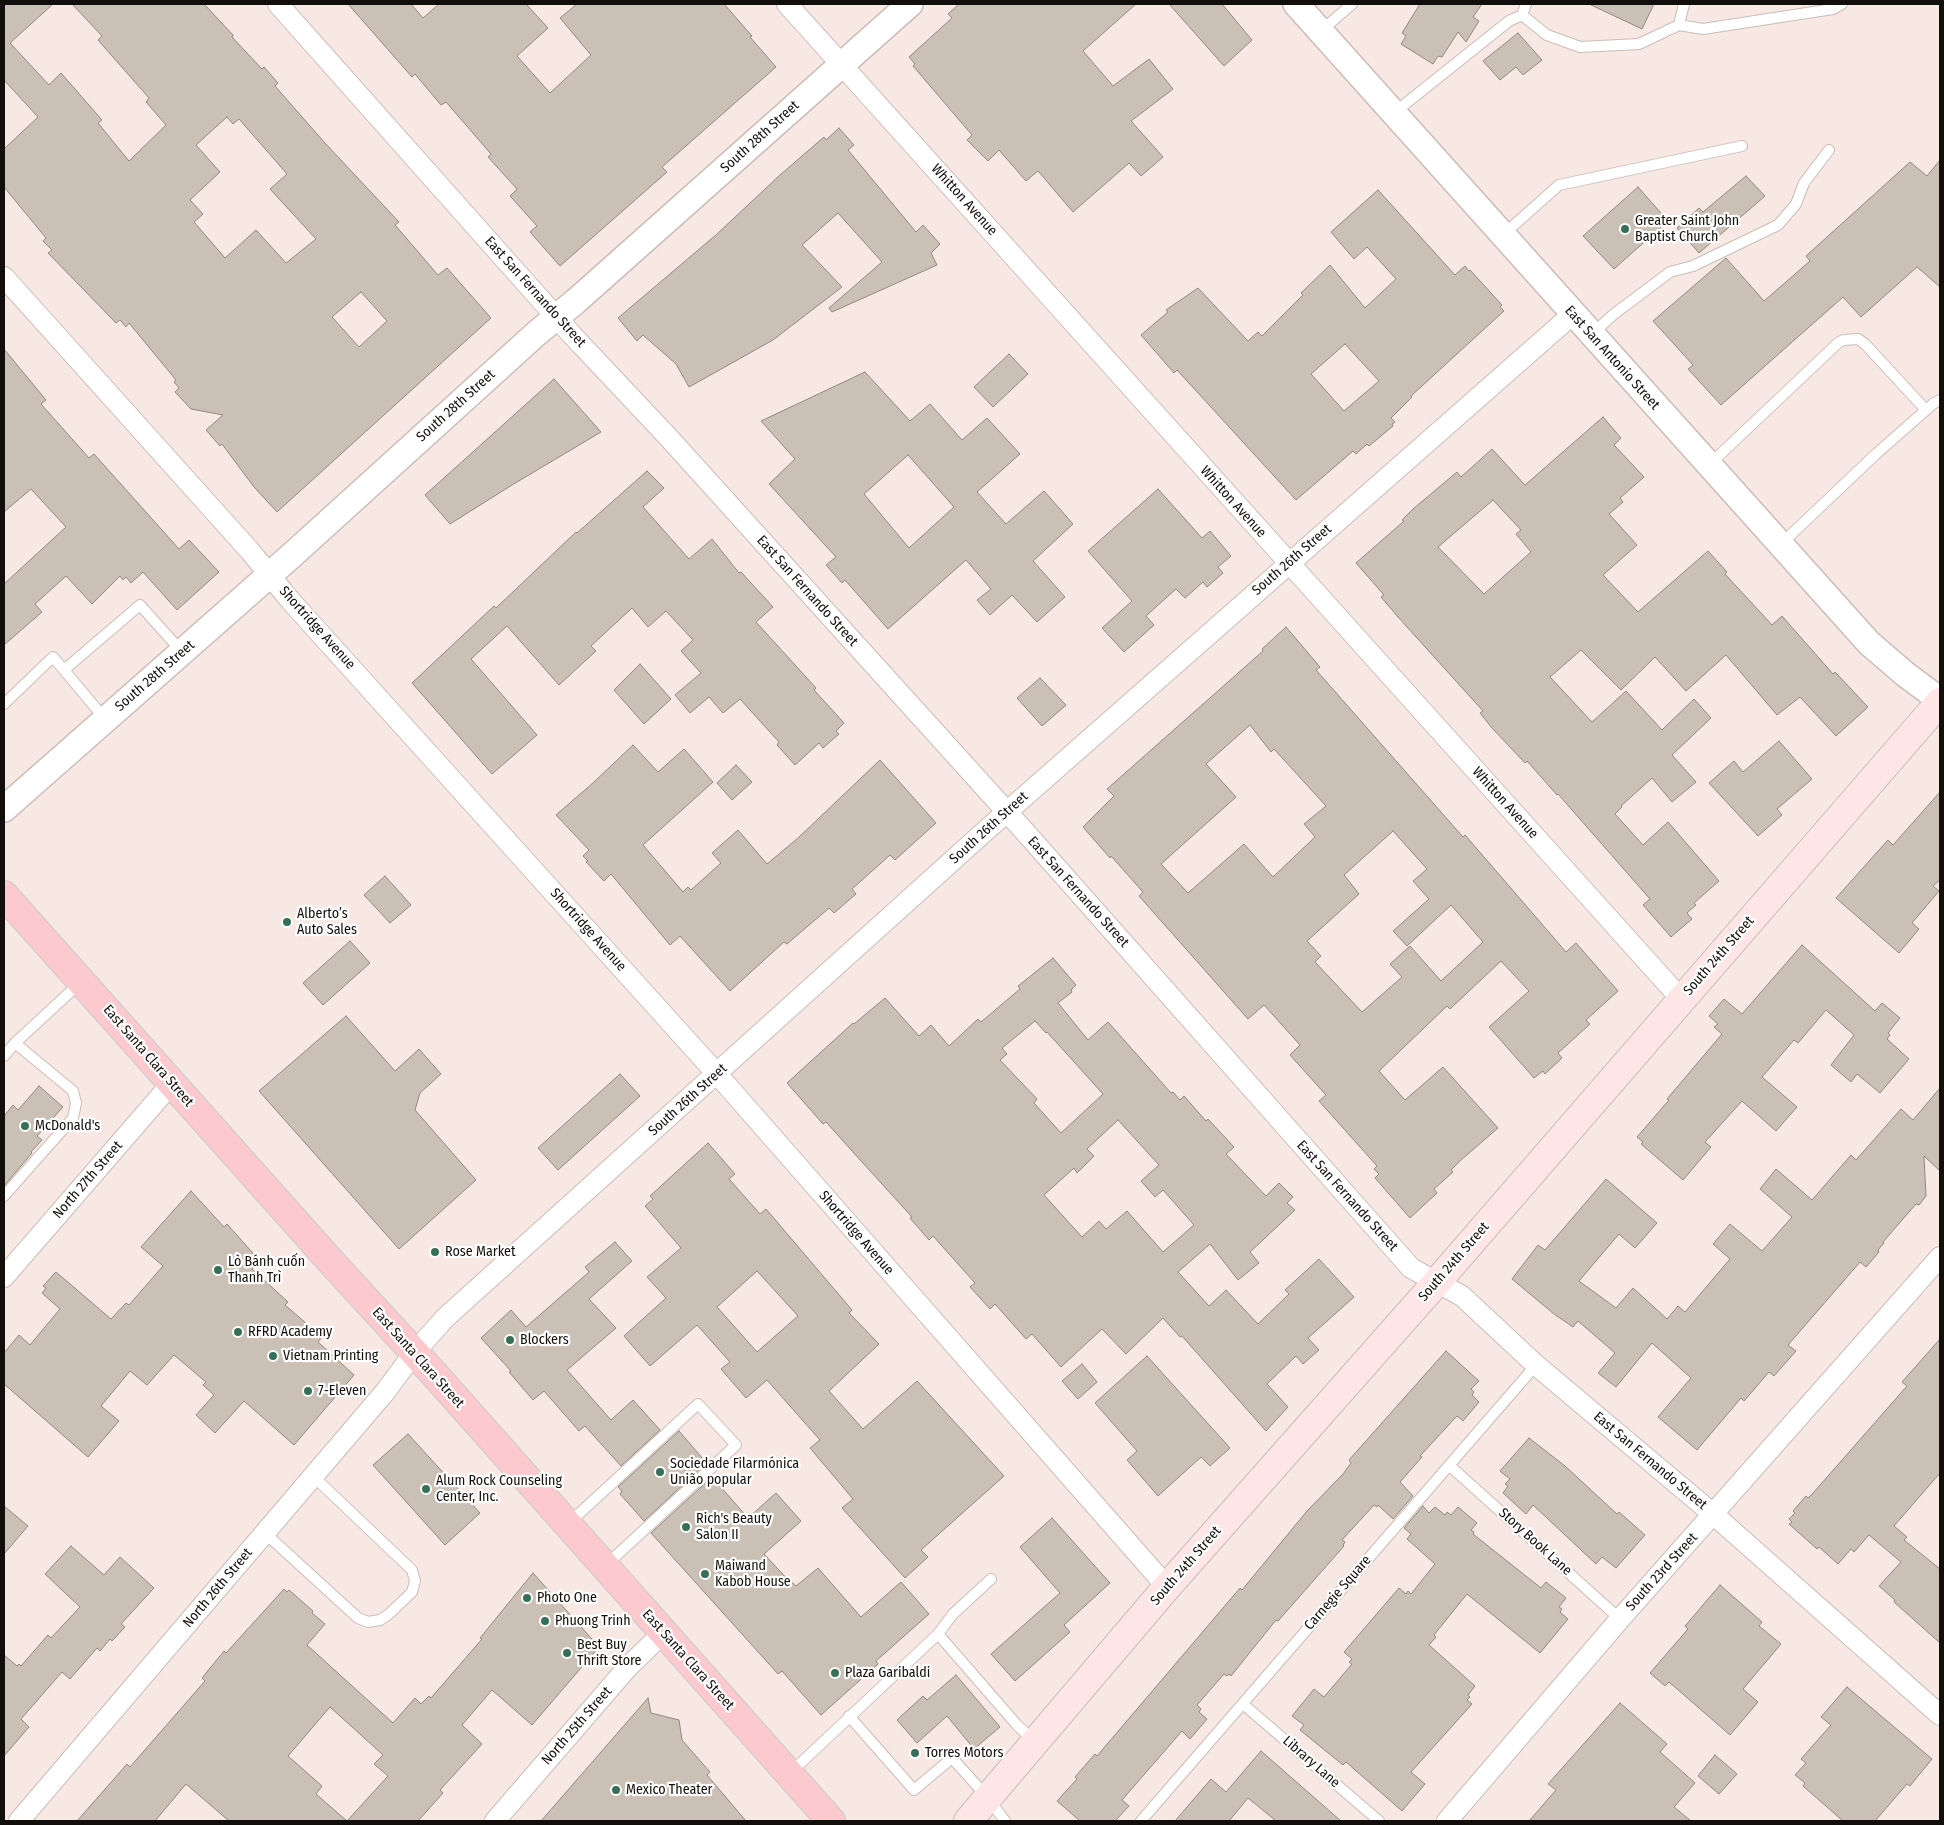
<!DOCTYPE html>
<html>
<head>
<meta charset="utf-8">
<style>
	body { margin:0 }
	#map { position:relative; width:1944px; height:1825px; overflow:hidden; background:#f7e8e3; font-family:"Fira Sans Condensed",sans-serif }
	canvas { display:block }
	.frame { position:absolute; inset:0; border:5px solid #120e0c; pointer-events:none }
</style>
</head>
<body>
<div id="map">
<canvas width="1944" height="1825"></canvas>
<div class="frame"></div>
</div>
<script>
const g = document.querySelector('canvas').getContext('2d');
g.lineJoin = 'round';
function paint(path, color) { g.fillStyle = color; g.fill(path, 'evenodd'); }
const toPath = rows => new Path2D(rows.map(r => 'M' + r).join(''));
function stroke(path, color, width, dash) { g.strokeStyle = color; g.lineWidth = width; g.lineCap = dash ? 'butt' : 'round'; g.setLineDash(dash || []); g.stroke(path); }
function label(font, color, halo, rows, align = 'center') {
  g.font = font + ' "Fira Sans Condensed",sans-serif'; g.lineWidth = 4.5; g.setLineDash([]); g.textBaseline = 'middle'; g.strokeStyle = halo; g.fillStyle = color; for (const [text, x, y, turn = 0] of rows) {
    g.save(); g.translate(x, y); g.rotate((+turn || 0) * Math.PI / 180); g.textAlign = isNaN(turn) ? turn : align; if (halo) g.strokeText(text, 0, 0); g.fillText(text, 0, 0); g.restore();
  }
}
const building = toPath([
	[4,4,53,4,10,43,49,85,61,73,102,120,98,123,129,161,166,125,146,102,149,98,98,40,102,36,72,4,204,4,233,35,232,37,262,69,264,67,278,83,275,86,324,142,399,222,395,225,438,275,447,268,491,318,277,512,254,487,222,444,220,446,206,430,223,415,191,409,175,392,179,388,174,382,176,380,129,323,126,327,120,320,116,323,48,253,52,250,43,241,46,238,4,187,4,149,38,117,4,80,4,4],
	[227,117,233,124,239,119,287,174,270,189,316,239,286,263,256,230,225,258,194,222,203,214,190,200,220,172,196,145,227,117],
	[361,292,387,321,359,347,332,317,361,292],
	[348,4,411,4,423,18,439,4,526,4,548,28,517,56,550,93,591,55,560,18,577,4,724,4,752,36,750,37,776,67,662,167,667,172,560,266,530,232,537,226,510,196,517,189,488,157,491,154,446,102,441,105,415,74,412,77,348,4],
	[959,4,1136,4,1083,51,1113,86,1149,59,1173,89,1131,121,1163,157,1141,176,1129,163,1073,212,1038,171,1026,181,999,150,988,161,967,140,972,135,913,66,915,64,909,57,952,18,948,14,959,4],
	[1169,4,1222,4,1252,40,1224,66,1169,4],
	[1420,4,1482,4,1473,17,1479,21,1466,42,1458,32,1442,57,1438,56,1433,64,1401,44,1406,36,1402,33,1420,4],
	[1589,4,1654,4,1642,29,1589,4],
	[1518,33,1542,60,1523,75,1516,67,1500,80,1483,61,1518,33],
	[839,128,854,145,848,150,916,232,923,225,940,244,931,253,937,265,832,312,829,308,882,262,838,213,802,245,842,287,773,340,689,387,676,364,643,335,637,341,618,318,717,234,780,175,824,137,826,140,839,128],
	[1940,160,1940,287,1917,267,1861,317,1843,297,1721,405,1688,369,1693,365,1653,321,1726,258,1764,301,1810,261,1806,256,1910,162,1927,176,1940,160],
	[1746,176,1765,196,1699,253,1677,228,1699,208,1703,212,1746,176],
	[1638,187,1668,221,1614,269,1583,236,1638,187],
	[1378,190,1455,275,1465,266,1469,271,1470,270,1502,305,1500,307,1504,311,1411,396,1412,397,1391,418,1395,422,1392,424,1393,426,1369,446,1367,444,1356,454,1353,451,1296,500,1177,370,1174,373,1141,335,1168,312,1166,310,1198,288,1248,341,1258,332,1262,336,1303,295,1301,293,1330,265,1365,308,1396,279,1367,247,1354,259,1331,232,1378,190],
	[1345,344,1379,381,1344,411,1311,374,1345,344],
	[4,349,46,400,41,404,89,458,94,454,179,549,189,540,219,572,177,610,143,572,131,583,126,577,123,580,120,576,92,604,66,576,35,604,42,612,4,645,4,584,66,527,31,489,4,512,4,349],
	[1009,354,1028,374,993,407,974,387,1009,354],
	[865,372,910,421,930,404,962,440,987,418,1020,454,977,492,1006,524,1044,491,1073,524,1033,561,1065,597,1037,622,1012,595,990,615,977,600,991,589,966,560,888,629,845,580,842,583,826,565,836,557,769,484,795,459,761,421,865,372],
	[908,455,954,507,909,548,864,494,908,455],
	[554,379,601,432,512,485,450,524,425,495,554,379],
	[1603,417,1621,438,1614,445,1644,477,1620,498,1623,502,1609,514,1637,545,1603,575,1638,612,1708,551,1727,572,1725,574,1772,625,1782,616,1833,674,1835,672,1868,707,1836,736,1800,697,1777,715,1726,655,1686,691,1655,657,1621,690,1581,650,1550,677,1592,722,1626,691,1662,730,1694,699,1711,718,1672,755,1696,782,1672,802,1652,778,1621,806,1622,807,1615,814,1643,845,1668,822,1719,881,1694,903,1696,905,1687,913,1692,919,1671,937,1643,905,1650,899,1558,794,1557,795,1527,761,1525,763,1492,728,1480,713,1483,711,1398,617,1381,597,1384,595,1356,563,1404,521,1402,520,1413,509,1457,472,1461,477,1492,449,1525,485,1603,417],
	[1493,500,1521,530,1516,534,1531,552,1484,594,1438,547,1493,500],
	[647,471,664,488,643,507,689,559,712,539,739,573,741,572,773,607,756,622,816,688,814,690,844,723,836,731,839,734,823,748,819,743,795,765,777,745,779,742,740,699,723,713,709,697,690,713,675,695,701,673,681,651,693,640,666,611,648,627,632,608,591,646,596,651,559,685,507,626,471,659,537,735,492,774,412,683,494,606,496,608,576,532,577,533,647,471],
	[1158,489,1202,538,1210,531,1231,556,1218,567,1223,573,1207,587,1203,582,1185,598,1176,589,1146,616,1154,625,1124,652,1102,628,1132,601,1088,551,1158,489],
	[1286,627,1320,667,1316,670,1463,837,1465,835,1566,952,1576,943,1618,991,1586,1020,1590,1024,1558,1053,1562,1058,1545,1074,1543,1071,1534,1078,1489,1027,1529,991,1501,961,1450,1009,1447,1006,1379,1071,1405,1100,1443,1067,1498,1128,1461,1160,1451,1170,1453,1172,1434,1189,1437,1193,1410,1218,1375,1178,1379,1174,1374,1169,1377,1166,1319,1101,1326,1095,1290,1055,1300,1045,1264,1005,1248,1019,1139,896,1143,892,1111,856,1110,858,1083,827,1114,796,1107,789,1263,651,1262,649,1286,627],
	[1250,725,1271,752,1274,749,1326,806,1304,824,1315,837,1273,877,1244,844,1188,893,1161,864,1236,797,1206,764,1250,725],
	[1393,831,1427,869,1413,881,1429,899,1393,931,1407,946,1451,905,1483,942,1441,981,1410,946,1390,964,1402,977,1362,1012,1315,962,1321,956,1307,941,1359,894,1344,875,1393,831],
	[640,664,671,699,644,724,614,690,640,664],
	[1040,678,1066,705,1042,726,1017,698,1040,678],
	[1779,741,1812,779,1777,809,1782,815,1758,836,1709,783,1734,761,1743,772,1779,741],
	[633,745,658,772,684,749,713,782,643,845,683,892,688,887,691,890,721,863,712,853,738,830,767,864,798,838,880,760,936,823,895,860,890,855,852,889,856,894,834,913,829,908,787,944,784,942,730,991,680,936,670,945,611,874,604,881,586,862,588,861,583,856,589,850,556,815,594,782,633,745],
	[736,765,752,782,732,800,717,783,736,765],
	[1940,792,1940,880,1933,886,1939,891,1912,923,1919,929,1899,953,1836,898,1888,840,1893,845,1940,792],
	[385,876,411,905,390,923,364,895,385,876],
	[350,941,370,963,323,1005,303,983,350,941],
	[1802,945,1875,1011,1882,1003,1900,1018,1888,1033,1890,1035,1887,1039,1909,1059,1880,1093,1857,1074,1851,1082,1831,1065,1854,1035,1826,1010,1798,1043,1794,1040,1762,1077,1797,1107,1776,1131,1742,1101,1705,1142,1711,1147,1683,1180,1641,1144,1643,1142,1637,1137,1669,1100,1667,1099,1722,1034,1714,1027,1718,1024,1709,1016,1724,999,1742,1014,1802,945],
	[1053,958,1076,985,1071,990,1072,992,1058,1003,1088,1040,1108,1022,1171,1093,1173,1092,1180,1100,1184,1096,1206,1121,1208,1119,1234,1147,1226,1154,1266,1196,1279,1183,1293,1197,1287,1203,1295,1210,1250,1252,1259,1263,1238,1280,1210,1244,1178,1272,1209,1306,1226,1290,1258,1324,1289,1294,1285,1290,1319,1259,1354,1297,1308,1338,1319,1350,1303,1364,1296,1356,1267,1384,1288,1407,1266,1431,1182,1336,1180,1337,1163,1318,1126,1354,1102,1329,1061,1367,1032,1334,1026,1339,995,1304,990,1309,970,1287,975,1283,933,1236,929,1240,910,1218,912,1217,862,1162,826,1122,823,1124,787,1083,853,1023,854,1024,885,998,919,1036,931,1025,949,1046,978,1019,981,1022,1020,989,1018,986,1053,958],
	[1035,1021,1046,1033,1047,1032,1103,1094,1061,1133,1034,1103,1037,1099,1000,1060,1007,1054,1002,1048,1035,1021],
	[1118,1120,1159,1165,1141,1181,1155,1197,1163,1190,1194,1225,1163,1252,1127,1211,1106,1229,1099,1221,1082,1237,1044,1195,1074,1168,1077,1173,1094,1156,1087,1149,1118,1120],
	[346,1016,395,1071,419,1049,441,1074,420,1093,415,1110,476,1180,399,1249,259,1091,346,1016],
	[620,1074,640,1096,558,1170,538,1148,620,1074],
	[39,1086,63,1107,37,1136,42,1140,31,1152,32,1153,4,1186,4,1116,13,1105,18,1110,39,1086],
	[1940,1088,1940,1171,1924,1156,1926,1196,1919,1205,1916,1204,1883,1242,1884,1243,1878,1250,1879,1252,1866,1267,1860,1262,1788,1345,1796,1351,1774,1376,1769,1372,1744,1401,1741,1398,1697,1450,1658,1417,1691,1378,1652,1343,1616,1387,1598,1373,1615,1353,1578,1321,1573,1327,1554,1314,1512,1279,1538,1245,1545,1250,1606,1179,1657,1223,1635,1248,1619,1234,1579,1281,1616,1308,1633,1288,1667,1319,1678,1306,1685,1312,1730,1259,1713,1244,1730,1224,1762,1251,1792,1217,1760,1189,1776,1169,1812,1200,1851,1155,1856,1160,1901,1109,1913,1120,1940,1088],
	[708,1143,735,1174,729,1179,760,1214,766,1209,852,1310,849,1313,879,1344,829,1391,863,1429,917,1381,1004,1476,921,1550,928,1557,905,1578,842,1508,853,1499,810,1448,820,1440,767,1380,746,1398,721,1369,730,1362,697,1325,650,1366,624,1336,666,1298,647,1277,681,1248,645,1206,653,1199,650,1196,708,1143],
	[757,1271,798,1316,757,1352,717,1307,757,1271],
	[191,1191,224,1227,227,1224,259,1260,252,1269,288,1302,285,1305,322,1337,318,1342,354,1375,294,1445,244,1401,215,1433,196,1415,214,1395,203,1385,206,1382,174,1355,147,1385,130,1371,101,1406,119,1421,88,1457,4,1384,4,1353,19,1335,30,1345,60,1309,42,1293,46,1288,43,1286,56,1272,111,1319,126,1303,129,1305,163,1266,141,1247,191,1191],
	[615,1242,632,1261,589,1299,616,1328,567,1370,611,1420,633,1400,660,1430,621,1466,585,1426,579,1431,544,1391,533,1400,509,1372,511,1371,481,1338,511,1310,526,1327,589,1272,585,1267,615,1242],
	[1940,1339,1940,1473,1894,1526,1907,1537,1904,1540,1940,1569,1940,1643,1894,1602,1895,1600,1879,1586,1901,1562,1869,1535,1854,1552,1851,1549,1838,1564,1819,1547,1817,1549,1789,1524,1792,1522,1789,1519,1795,1513,1793,1511,1806,1496,1808,1498,1814,1492,1907,1386,1902,1382,1940,1339],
	[1446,1351,1479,1381,1471,1389,1474,1392,1472,1395,1479,1402,1463,1421,1457,1416,1420,1456,1422,1457,1400,1482,1413,1496,1393,1519,1378,1505,1377,1507,1374,1505,1342,1540,1345,1542,1343,1545,1344,1546,1278,1621,1276,1620,1231,1676,1229,1674,1227,1676,1224,1674,1197,1705,1201,1709,1199,1712,1207,1719,1190,1739,1182,1731,1122,1800,1129,1806,1115,1821,1080,1821,1057,1801,1077,1779,1075,1777,1095,1754,1097,1756,1240,1588,1242,1590,1307,1511,1343,1474,1351,1463,1349,1460,1446,1351],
	[1147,1356,1230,1448,1210,1466,1201,1457,1158,1496,1127,1460,1137,1451,1095,1403,1147,1356],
	[1082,1364,1097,1382,1078,1399,1062,1381,1082,1364],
	[679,1431,704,1460,700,1464,702,1467,644,1521,620,1494,622,1491,618,1487,679,1431],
	[408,1434,480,1513,445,1545,373,1465,408,1434],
	[1529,1438,1565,1466,1617,1514,1619,1512,1645,1535,1616,1568,1602,1557,1596,1564,1533,1505,1526,1514,1503,1493,1508,1486,1505,1484,1510,1479,1500,1471,1529,1438],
	[712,1477,748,1518,776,1493,801,1521,764,1554,791,1583,792,1582,796,1586,818,1568,861,1617,901,1582,929,1614,876,1661,878,1664,821,1715,782,1671,778,1674,651,1533,712,1477],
	[4,1506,28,1526,4,1554,4,1506],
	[1423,1506,1429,1513,1435,1507,1445,1515,1447,1512,1451,1515,1458,1507,1477,1523,1471,1530,1474,1532,1473,1534,1541,1588,1546,1582,1566,1598,1559,1607,1562,1609,1560,1612,1568,1619,1540,1653,1467,1594,1434,1635,1436,1637,1429,1645,1475,1686,1468,1695,1470,1697,1467,1700,1472,1704,1411,1772,1425,1784,1402,1811,1346,1762,1343,1765,1300,1730,1304,1725,1292,1716,1314,1689,1324,1697,1352,1664,1349,1662,1352,1659,1344,1652,1399,1588,1406,1594,1408,1591,1411,1594,1435,1564,1407,1539,1411,1534,1404,1528,1423,1506],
	[1052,1518,1110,1583,1064,1625,1070,1632,1015,1681,991,1654,1060,1593,1020,1547,1052,1518],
	[71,1546,104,1575,120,1557,154,1588,121,1624,125,1627,112,1641,110,1639,100,1651,97,1648,70,1679,62,1672,21,1719,29,1727,4,1756,4,1655,17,1666,19,1664,21,1666,48,1635,51,1638,80,1607,45,1574,71,1546],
	[533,1573,599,1647,532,1725,492,1690,462,1725,482,1744,440,1790,443,1793,418,1821,229,1821,186,1784,155,1821,77,1821,127,1764,130,1767,205,1681,202,1678,224,1651,226,1653,284,1589,287,1592,289,1590,313,1611,312,1613,325,1624,307,1645,393,1723,415,1698,421,1704,429,1696,431,1698,482,1639,480,1638,533,1573],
	[330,1707,383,1755,374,1764,388,1776,347,1821,316,1794,322,1786,288,1756,330,1707],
	[1720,1585,1762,1622,1759,1626,1781,1644,1743,1689,1758,1702,1730,1735,1669,1682,1665,1686,1650,1673,1688,1629,1685,1626,1720,1585],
	[956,1675,1000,1727,974,1749,947,1716,917,1743,897,1720,923,1696,927,1700,956,1675],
	[1847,1687,1932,1759,1910,1786,1907,1784,1875,1821,1843,1821,1803,1786,1805,1783,1795,1775,1806,1763,1801,1759,1831,1725,1821,1717,1847,1687],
	[648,1698,651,1713,679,1720,682,1740,710,1772,707,1775,746,1821,541,1821,648,1698],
	[1620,1703,1667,1744,1660,1752,1695,1783,1674,1807,1691,1821,1529,1821,1556,1790,1548,1784,1620,1703],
	[1261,1751,1341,1821,1276,1821,1248,1798,1229,1821,1175,1821,1211,1779,1226,1792,1261,1751],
	[1715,1755,1737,1774,1719,1794,1698,1776,1715,1755]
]);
paint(building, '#cac0b6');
stroke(building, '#92887f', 1);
const service = toPath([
	[1522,15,1526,4],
	[1679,25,1684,4],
	[1321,31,1352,4],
	[1395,112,1509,21,1522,15,1547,35,1580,47,1639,44,1679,25,1703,29,1833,9,1842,4],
	[1504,234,1559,185,1742,146],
	[1592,334,1614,314,1670,272,1693,266,1778,225,1796,204,1804,183,1829,150],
	[1710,464,1839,342,1844,340,1858,339,1865,344,1926,410],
	[1780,545,1876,454,1934,403,1940,400],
	[64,670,140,605,182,652],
	[4,704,53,657,105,719],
	[4,1056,15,1043,81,982],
	[4,1196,73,1118,76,1103,73,1091,15,1043],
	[1450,1466,1620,1619],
	[569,1523,698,1404,736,1445,605,1566],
	[265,1533,358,1618,368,1622,380,1620,389,1614,412,1592,415,1581,412,1570,313,1476],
	[938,1634,953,1614,991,1579],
	[1243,1704,1379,1821],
	[849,1716,914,1790,952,1758,988,1798,1005,1821],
	[790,1773,938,1634,1017,1725,1034,1741],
	[1141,1821,1536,1365]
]);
const minor = toPath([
	[278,4,573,336,669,438,1026,833,1411,1268,1462,1296,1536,1365,1713,1514,1940,1715],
	[787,4,1682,1000],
	[4,277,250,551,289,599,717,1074,1167,1587],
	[4,1277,172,1083],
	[19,1821,385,1392,414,1353,445,1318,983,833,1573,314],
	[495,1821,628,1667,663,1633],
	[1447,1821,1620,1619,1940,1257]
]);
const tertiary = toPath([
	[1296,4,1869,643,1905,674,1940,700],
	[4,809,291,556,537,333,576,301,910,4]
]);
const secondary = toPath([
	[968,1821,1167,1587,1436,1283,1940,702]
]);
const primary = toPath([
	[4,895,334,1265,435,1375,831,1821]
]);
stroke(service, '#cbbcb8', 12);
stroke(minor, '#cbbcb8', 22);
stroke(tertiary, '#cbbcb8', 28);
stroke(secondary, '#cbbcb8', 30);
stroke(primary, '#cbcaca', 30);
stroke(service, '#fff', 10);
stroke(minor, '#fff', 20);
stroke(tertiary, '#fff', 25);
stroke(secondary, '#fee5e6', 28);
stroke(primary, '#fccace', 28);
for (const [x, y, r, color] of [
	[1625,229,5,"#366f57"],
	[287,922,5,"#366f57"],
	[25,1126,5,"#366f57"],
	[435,1252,5,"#366f57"],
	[218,1270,5,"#366f57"],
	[238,1332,5,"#366f57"],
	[510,1340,5,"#366f57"],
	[273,1356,5,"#366f57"],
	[308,1391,5,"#366f57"],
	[660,1472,5,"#366f57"],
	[426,1489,5,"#366f57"],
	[686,1527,5,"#366f57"],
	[705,1574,5,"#366f57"],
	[527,1598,5,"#366f57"],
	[545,1621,5,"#366f57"],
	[567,1653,5,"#366f57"],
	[835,1673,5,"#366f57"],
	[915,1753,5,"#366f57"],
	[616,1790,5,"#366f57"]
]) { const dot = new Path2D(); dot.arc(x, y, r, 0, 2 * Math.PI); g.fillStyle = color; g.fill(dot); stroke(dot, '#fff', 2); }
label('14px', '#120e0c', '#fff', [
	["South 28th Street",760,137,-42],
	["Whitton Avenue",964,200,48],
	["East San Fernando Street",535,292,48],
	["East San Antonio Street",1612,358,48],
	["South 28th Street",456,406,-42],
	["Whitton Avenue",1233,502,48],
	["South 26th Street",1292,560,-41],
	["East San Fernando Street",807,591,48],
	["Shortridge Avenue",317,628,48],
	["South 28th Street",155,676,-41],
	["Whitton Avenue",1505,803,48],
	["South 26th Street",989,828,-42],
	["East San Fernando Street",1078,892,48],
	["Shortridge Avenue",588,930,48],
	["South 24th Street",1719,956,-49],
	["East Santa Clara Street",148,1056,49],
	["South 26th Street",688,1100,-42],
	["North 27th Street",88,1180,-49],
	["East San Fernando Street",1347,1196,48],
	["Shortridge Avenue",856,1233,49],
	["South 24th Street",1454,1262,-49],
	["East Santa Clara Street",418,1358,48],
	["East San Fernando Street",1650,1461,40],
	["Story Book Lane",1535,1542,42],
	["South 24th Street",1186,1566,-49],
	["South 23rd Street",1662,1572,-48],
	["North 26th Street",218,1588,-50],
	["Carnegie Square",1338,1593,-49],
	["East Santa Clara Street",688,1660,48],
	["North 25th Street",577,1726,-49],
	["Library Lane",1311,1762,41]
]);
label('14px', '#120e0c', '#fff', [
	["Greater Saint John",1635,221],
	["Baptist Church",1635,237],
	["Alberto’s",297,914],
	["Auto Sales",297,930],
	["McDonald's",35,1126],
	["Rose Market",445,1252],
	["Lò Bánh cuốn",228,1262],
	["Thanh Trì",228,1278],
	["RFRD Academy",248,1332],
	["Blockers",520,1340],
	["Vietnam Printing",283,1356],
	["7-Eleven",318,1391],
	["Sociedade Filarmónica",670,1464],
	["União popular",670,1480],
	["Alum Rock Counseling",436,1481],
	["Center, Inc.",436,1497],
	["Rich's Beauty",696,1519],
	["Salon II",696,1535],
	["Maiwand",715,1566],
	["Kabob House",715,1582],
	["Photo One",537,1598],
	["Phuong Trinh",555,1621],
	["Best Buy",577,1645],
	["Thrift Store",577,1661],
	["Plaza Garibaldi",845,1673],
	["Torres Motors",925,1753],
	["Mexico Theater",626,1790]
], 'left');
</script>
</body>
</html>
